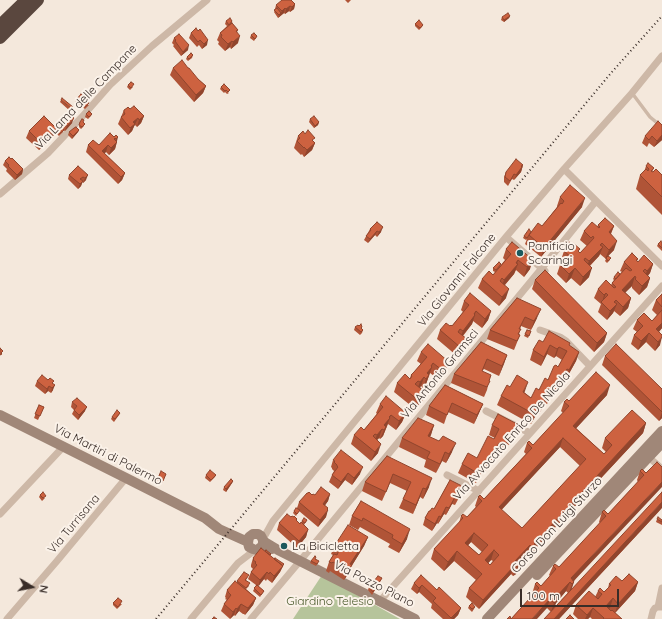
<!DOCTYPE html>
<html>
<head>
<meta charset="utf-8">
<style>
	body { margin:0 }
	#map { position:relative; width:662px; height:619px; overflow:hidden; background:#f4e8dc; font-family:Quicksand,sans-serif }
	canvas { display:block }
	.north { position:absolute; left:12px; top:567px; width:40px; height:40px; -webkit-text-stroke:3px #fbf2e9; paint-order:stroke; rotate:100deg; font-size:11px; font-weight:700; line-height:16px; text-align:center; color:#392d28 }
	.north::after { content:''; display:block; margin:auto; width:14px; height:18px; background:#392d28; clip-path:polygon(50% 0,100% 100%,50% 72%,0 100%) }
	.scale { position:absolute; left:520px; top:589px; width:99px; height:18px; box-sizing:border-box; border:2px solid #392d28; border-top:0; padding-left:5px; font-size:12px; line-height:14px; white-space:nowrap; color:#392d28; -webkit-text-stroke:3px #fbf2e9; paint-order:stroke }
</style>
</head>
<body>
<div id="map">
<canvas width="662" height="619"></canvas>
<div class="north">N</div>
<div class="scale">100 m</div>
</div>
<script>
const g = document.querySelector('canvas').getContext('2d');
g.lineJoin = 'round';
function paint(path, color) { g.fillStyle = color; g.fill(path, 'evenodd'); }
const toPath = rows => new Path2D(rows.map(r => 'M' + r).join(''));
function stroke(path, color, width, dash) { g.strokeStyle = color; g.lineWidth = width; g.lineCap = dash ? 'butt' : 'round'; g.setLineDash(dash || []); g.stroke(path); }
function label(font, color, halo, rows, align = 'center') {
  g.font = font + ' Quicksand,sans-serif'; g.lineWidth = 4; g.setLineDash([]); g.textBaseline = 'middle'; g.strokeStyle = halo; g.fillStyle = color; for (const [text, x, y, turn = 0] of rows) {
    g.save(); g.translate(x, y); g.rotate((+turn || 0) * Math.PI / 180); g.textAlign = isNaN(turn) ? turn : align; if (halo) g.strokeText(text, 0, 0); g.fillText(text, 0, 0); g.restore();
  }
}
paint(toPath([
	[322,575,400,619,293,619]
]), '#b6c49b');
stroke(toPath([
	[632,93,650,117,662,127]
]), '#cdb8a7', 3.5);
stroke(toPath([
	[564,169,662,266],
	[0,194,48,153,81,118,110,85,152,46,207,0],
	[506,237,545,271],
	[540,330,560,337,566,341,590,366],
	[486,411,530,433],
	[645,454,662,469],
	[447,475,479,491],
	[0,514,64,446],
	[263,539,273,521,506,237,564,169,632,93,662,56],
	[379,602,662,286],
	[658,607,662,588],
	[7,619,57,561,126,478],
	[191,619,238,563,255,550],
	[251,619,300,561,542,268,596,201],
	[651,619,653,611,655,608,658,607,662,607]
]), '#cdb8a7', 7);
stroke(toPath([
	[0,415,126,478,205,518,219,529,248,542],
	[263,541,278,550,300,561,415,619],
	[262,547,263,543,263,540,261,536,258,534,253,534,249,537,248,543,249,547,253,549,257,550,261,547,272,549],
	[537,575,662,443],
	[487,619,662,431]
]), '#a08778', 10);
stroke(toPath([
	[0,25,26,0],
	[0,38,38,0]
]), '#5a473e', 12);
stroke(toPath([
	[156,619,611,73,662,16]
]), '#392d28', 2, [1, 3]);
paint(toPath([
	[345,0,351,0,348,3],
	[295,4,294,9,290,12,289,11,285,14,284,13,278,18,274,12,275,10,275,9,276,5],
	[510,16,509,18,504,22,501,20,502,17],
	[226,21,232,21,232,23,238,30,237,32,238,43,231,49,230,47,225,51,218,44,219,42,217,40,220,33,227,26,225,24],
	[415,24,423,25,422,27,419,30,415,26],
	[191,33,207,45,202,49,199,45,197,47,189,38],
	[251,35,257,36,256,38,254,41,250,38],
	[174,38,188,50,181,56,173,46,174,45,172,43],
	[193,55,192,58,188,61,186,59,187,57],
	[173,68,198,79,206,86,203,93,194,102,170,75],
	[128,85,133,87,130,90,127,87],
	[221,87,229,93,227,94,225,92,224,93,220,89],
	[61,100,72,109,70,111,60,102],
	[76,100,84,100,79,106,75,102],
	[83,105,89,105,85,109,82,107],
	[130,109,144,116,141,123,137,127,135,125,134,126,132,131,128,135,118,124,124,110],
	[86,114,92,114,91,116,88,119,85,117],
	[310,119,319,122,318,125,314,128,309,122],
	[80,122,83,122,84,126,81,129,79,127],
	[63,123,72,123,65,131,63,130,63,132,59,136,56,133,57,131,62,128],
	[662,125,662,140,654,147,649,143,647,147,642,143,645,136],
	[56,128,54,135,39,150,26,138,29,131],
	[79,130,78,132,72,139,68,135,69,132],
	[116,135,117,142,115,149,109,155,106,152,104,153,125,173,122,180,118,184,86,152,88,145,99,145,114,137],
	[298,136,314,142,315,143,312,150,304,157,302,154,301,155,294,148],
	[5,161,23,169,22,174,15,180,6,171,7,169,3,165],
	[523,165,521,172,514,180,512,179,508,186,504,182,504,177,506,172],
	[78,166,86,180,83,183,82,182,81,186,78,189,68,179,69,175],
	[646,166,654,168,652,172,662,175,662,215,636,189,640,175,644,172],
	[560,197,582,207,541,257,525,244,527,239,526,240,523,238,524,236,542,226,557,207,557,206],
	[598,225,614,226,611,234,614,250,608,256,610,260,607,263,605,261,606,259,600,254,599,256,590,266,589,277,580,286,571,278,566,283,557,274,560,265,563,262,561,260,564,251,568,247,567,246,567,244,580,253,587,246,580,240,584,231,597,227],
	[370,229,381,232,377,237,375,235,368,243,364,240],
	[662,243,662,251,657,246,658,244],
	[506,249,530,269,524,277,516,270,514,274,505,285,506,298,499,306,478,288,482,279,493,275,495,272,493,271,493,268,497,265,501,264,500,266,505,260,503,258],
	[638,259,637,261,638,262,653,264,650,273,648,276,650,278,647,287,639,295,632,288,632,286,625,292,631,298,628,308,620,316,614,311,613,313,607,320,598,312,601,304,594,298,598,289,611,285,612,283,614,280,613,279,614,277,620,274,622,272,620,271,624,262],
	[535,280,607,333,604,342,594,352,532,289],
	[662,294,662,328,659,332,660,345,655,351,646,342,638,350,631,344,634,335,637,332,633,329,637,320,652,321,657,315,652,310,656,300],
	[517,298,537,318,531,330,521,326,520,329,519,335,520,335,514,350,487,339,490,330],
	[464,301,491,311,488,320,482,328,473,321,472,324,463,336,467,339,464,348,457,356,437,339,440,330,450,326,452,326,463,312,461,310],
	[359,326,362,327,361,329,363,330,362,333,360,335,354,330,355,327],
	[527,330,531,331,528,338,524,336],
	[481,342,507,355,499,376,484,369,482,371,489,381,487,390,484,397,451,383,454,374],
	[543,342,569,346,579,352,576,361,566,379,563,378,554,395,552,394,547,404,545,403,539,414,537,413,531,424,497,405,501,396,510,387,525,391,524,392,531,398,548,380,558,367,562,360,556,356,554,358,547,354,541,366,530,360,533,350],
	[421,352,445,371,438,379,430,373,426,384,423,388,421,386,420,387,425,392,422,401,415,409,394,392,397,383,410,378,411,375,414,372,421,364,417,361],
	[605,356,662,389,662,418,659,421,602,365],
	[37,381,53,383,53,390,51,393,48,391,45,394,35,386],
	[445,385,483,404,474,424,448,412,444,424,426,415,429,406],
	[607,395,576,428,604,454,606,452,602,448,605,438,646,423,643,433,536,548,533,556,531,558,527,554,518,563,519,565,516,574,513,576,511,574,479,609,466,597,469,588,476,580,454,561,444,571,431,559,434,549,459,523,461,516,467,517,476,507,475,506,478,497,484,499,526,454,524,452,527,443,533,445,563,413,561,411,564,402],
	[560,447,580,466,522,528,501,510],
	[471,542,482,552,479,555,468,545],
	[491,560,493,561,490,565,488,563],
	[72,402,85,411,78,420,72,414,74,410,71,407],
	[380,404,406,413,402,422,396,430,388,424,383,436,380,439,379,438,377,440,378,453,371,461,351,444,354,435,364,430,377,414,376,413],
	[39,405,44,407,38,420,34,418],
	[120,413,119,415,114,422,111,419,112,417],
	[434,425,430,437,452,452,446,463,442,461,436,473,424,467,426,460,399,447,402,438],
	[492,425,515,434,509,445,507,444,501,455,496,452,484,474,481,473,476,483,458,473,462,464,477,458,494,439,495,438,489,435],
	[387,456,429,487,423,499,420,497,413,514,399,508,403,499,407,491,390,483,382,501,362,491,365,482],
	[333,460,360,474,352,485,345,480,338,489,329,482,332,475,334,471,332,469,332,468,331,467],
	[640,471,646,473,574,581,571,590,662,508,559,619,544,619,551,612,547,608,511,619,533,595,532,594,535,584,541,586,550,576,549,575,553,566,559,567,600,523,599,522,602,512,608,514,638,482,637,480],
	[566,591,568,593,553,609,556,603],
	[166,474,162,483,157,481,158,478],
	[206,475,216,475,215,477,210,482,205,478],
	[450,480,461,494,455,505,452,504,446,515,444,514,438,524,437,523,432,531,423,525,425,518,430,511,434,509],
	[233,481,232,483,226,492,223,490,224,487],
	[308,493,312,495,330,494,328,501,325,505,327,509,326,517,318,527,299,511,296,516,293,513,294,511,297,508,299,502],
	[40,495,45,498,42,501,39,497],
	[361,501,407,539,399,553,388,547,390,544,360,527,358,530,349,525,352,516],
	[291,517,297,519,297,521,300,524,302,521,307,520,304,525,308,529,308,530,306,537,297,548,277,530,279,523],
	[657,519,662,520,662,525,656,522],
	[368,537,364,546,351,567,348,574,344,580,330,571,329,573,326,571,329,562,333,555,331,554,335,545],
	[265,551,271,554,270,556,274,559,284,564,280,572,272,583,267,579,266,581,264,579,258,586,264,591,260,597,253,591,256,585,248,579,251,572,253,569,251,567,251,565,253,558],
	[316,559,318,563,316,566,310,563,311,561],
	[248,577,246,580,249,586,246,589,256,598,253,605,245,615,244,614,243,614,239,611,235,616,234,615,230,619,221,611,224,604,227,600,225,599,226,598,225,597,227,590,237,582,237,581],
	[382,578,381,580,372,595,368,590,369,587],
	[622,581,638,582,635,591,615,613,622,619,592,619,590,617,588,619,578,619,573,614,576,605,595,597,598,591,604,592,608,588,609,584],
	[414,583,437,590,461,608,458,615,454,619,443,619,431,608,432,604,419,592,417,594,411,589],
	[113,603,122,604,117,609,113,605],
	[469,606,475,607,474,609,472,612,468,608]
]), '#b05437');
paint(toPath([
	[295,4,294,9,290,12,292,7],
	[290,6,289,11,285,14,286,9],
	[285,8,284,13,278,18,282,11],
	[510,16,509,18,504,22,504,20],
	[240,36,238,43,231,49,233,42],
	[208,40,207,45,202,49,204,44],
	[232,41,230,47,225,51,228,44],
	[189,45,188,50,181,56,183,52],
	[206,86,203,93,194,102,196,95],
	[144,116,141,123,137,127,139,120],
	[74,118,72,123,65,131,67,126],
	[138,118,132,131,128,135,133,122],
	[319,122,318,125,314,128,315,126],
	[56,128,54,135,39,150,41,143],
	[79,130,78,132,72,139,73,136],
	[662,135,662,140,654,147,657,141],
	[118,137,115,149,109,155,111,148,114,145,116,139],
	[315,143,312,150,304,157,307,150],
	[108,145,106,152,100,158,102,151],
	[523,165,521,172,514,180,521,166],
	[23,169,22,174,15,180,17,175],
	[125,173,122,180,118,184,121,177],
	[88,175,86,180,83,183,85,178],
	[83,181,81,186,78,189,80,184],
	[585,198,582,207,541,257,544,248],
	[614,226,610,235,609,232],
	[383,227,381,232,377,237,379,232],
	[377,231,375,235,368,243,370,239],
	[617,241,614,250,605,259,609,250],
	[602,243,599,250,603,247,599,256,585,270,589,261],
	[518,260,516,267,518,264,514,274,501,289,504,280],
	[533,260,530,269,524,277,527,267],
	[653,264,650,273,643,280,647,271],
	[575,268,571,278,566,283,569,274],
	[592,268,589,277,580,286,583,277],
	[635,276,632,286,619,299,622,290],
	[650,278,647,287,639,295,642,286],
	[509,289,506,298,499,306,502,297],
	[606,293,603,302,602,303,604,295],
	[631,298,628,308,620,316,623,307],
	[616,300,613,307,617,304,613,313,607,320,610,311],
	[541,309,537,318,531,330,534,321],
	[476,311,474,317,475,315,472,324,459,340,463,331],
	[491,311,488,320,482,328,485,319],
	[662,323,662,328,654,337,656,329],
	[607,333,604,342,594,352,597,343],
	[649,333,646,342,638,350,641,341],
	[662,337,660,345,655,351,658,342],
	[467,339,464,348,457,356,460,347],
	[550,345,547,354,541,366,544,357],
	[559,347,556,356,554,358,557,349],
	[579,352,576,361,566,379,569,370],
	[507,355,504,364,499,376,502,366],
	[449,362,445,371,438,379,442,370],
	[433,363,431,368,432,367,426,384,423,388,426,379,425,378,431,366],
	[567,369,563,378,554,395,557,386],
	[424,377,421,386,416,392,420,382],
	[528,382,525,391,519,401,523,392],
	[55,385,53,390,51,393,52,388],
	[556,385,552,394,547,404,550,395],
	[610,385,607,395,570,435,573,426],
	[49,386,48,391,45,394,47,389],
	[425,392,422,401,415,409,418,400],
	[548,394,545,403,539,414,542,405],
	[483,404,479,413,474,424,477,415],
	[540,404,537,413,531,424,534,414],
	[87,407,85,411,78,420,79,415],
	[662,412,662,418,659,421],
	[406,413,402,422,396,430,399,421],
	[391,415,383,436,380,439,384,430,384,425],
	[646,423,643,433,536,548,533,556,531,558,534,549,534,544],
	[434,425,431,435,425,445,428,436],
	[519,425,515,434,509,445,513,436],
	[382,429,379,438,373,444,377,435],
	[510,435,507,444,501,455,504,446],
	[563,438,560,447,495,517,499,507],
	[456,443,452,452,446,463,449,454],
	[499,443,496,452,484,474,487,465],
	[381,444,378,453,371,461,375,452],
	[445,452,442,461,436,473,440,464],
	[485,463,481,473,476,483,479,474],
	[363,467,360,474,352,485,354,478],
	[348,473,345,480,338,489,341,482],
	[432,478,429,487,423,499,426,489],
	[233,481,232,483,226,492,226,489],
	[662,482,662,487,571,584,570,582,566,591,556,603,553,610,551,612,554,603,554,599,571,578],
	[423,488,420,497,413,514,416,505],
	[330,494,328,501,321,511,323,504],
	[455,497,452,504,446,515,449,508],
	[662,502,662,508,559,619,554,619],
	[446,507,444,514,438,524,441,517],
	[328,510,326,517,318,527,320,520],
	[439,516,437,523,432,531,435,524],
	[308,529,306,537,297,548,299,541],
	[410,529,407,539,399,553,402,544],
	[474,533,471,542,462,552,465,543],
	[368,537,364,546,351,567,348,574,344,580,350,564],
	[530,545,527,554,516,566,515,565,511,574,479,609,483,600,515,561],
	[494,550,491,560,482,570,485,560],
	[457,551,454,561,444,571,448,562],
	[284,564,280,572,272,583,274,576],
	[519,565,516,574,513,576,517,567],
	[267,572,264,579,258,587,260,580],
	[574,582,571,591,569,593,572,584],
	[638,582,635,591,615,613,618,604],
	[422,585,419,592,417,594,419,588],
	[256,598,253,605,245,615,248,608],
	[613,598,610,608,602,615,606,606],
	[550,599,547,608,537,619,532,619],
	[241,604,239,611,235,616,237,609],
	[236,608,234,615,230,619,233,612],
	[461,608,458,615,454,619,451,619],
	[593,608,590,617,588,619,585,619,587,615]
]), '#90452d');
const building = toPath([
	[282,0,291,0,295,4,292,7,290,6,286,9,285,8,282,11,276,5,282,0],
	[277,8,281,13,279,15,274,10,277,8],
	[508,13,510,16,504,20,502,17,508,13],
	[230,18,232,21,229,25,226,21,230,18],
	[419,20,423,25,420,28,415,24,419,20],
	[232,23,238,30,236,31,240,36,233,42,232,41,228,44,221,37,222,35,220,33,232,23],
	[196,28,198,31,200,29,208,40,204,44,200,40,198,42,191,33,196,28],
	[254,33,257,36,255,39,251,35,254,33],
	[179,34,189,45,183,52,175,41,176,40,174,38,179,34],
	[191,53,193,55,189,59,187,57,191,53],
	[182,60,188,68,189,68,198,79,206,86,196,95,173,68,182,60],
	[131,82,134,84,131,88,128,85,131,82],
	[224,84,230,90,228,92,226,90,225,91,221,87,224,84],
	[81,94,85,97,80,103,76,100,81,94],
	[62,98,73,107,71,108,61,100,62,98],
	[87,100,89,103,85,107,83,105,87,100],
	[134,106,144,116,139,120,138,118,133,122,135,124,130,128,121,117,125,114,124,112,124,110,127,108,128,107,130,109,134,106],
	[89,111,92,114,89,117,86,114,89,111],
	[71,115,74,118,67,126,63,123,71,115],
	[44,116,56,128,41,143,29,131,44,116],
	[314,116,319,122,315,126,310,119,314,116],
	[82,119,84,120,83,122,85,124,82,127,79,125,80,122,82,119],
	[658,121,662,125,662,135,657,141,652,136,649,140,645,136,658,121],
	[61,127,64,130,59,134,57,131,61,127],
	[76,127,79,130,73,136,69,132,74,128,76,127],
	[308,130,315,138,312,140,315,143,307,150,304,147,304,148,297,141,300,138,298,136,303,131,305,134,308,130],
	[110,133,114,137,116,135,118,137,116,139,115,138,114,139,117,142,111,148,108,145,102,151,125,173,121,177,88,145,93,140,99,145,110,133],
	[9,157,11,159,12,158,23,169,17,175,8,166,9,165,5,161,9,157],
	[516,159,523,165,521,166,522,167,516,175,514,174,510,181,505,177,506,172,516,159],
	[648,163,654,168,651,171,653,172,656,169,662,175,662,197,640,175,646,169,648,171,649,169,646,166,648,163],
	[78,166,88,175,85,178,83,177,80,179,83,181,80,184,69,175,78,166],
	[570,185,585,198,544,248,529,235,538,223,542,226,561,203,562,204,564,201,560,197,570,185],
	[605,218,614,226,609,232,617,241,609,250,602,243,600,245,603,247,589,261,585,258,584,260,592,268,583,277,575,268,569,274,560,265,567,258,570,260,572,258,564,251,573,243,580,249,578,251,580,253,594,238,593,236,591,238,584,231,592,222,599,228,600,227,598,225,605,218],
	[377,222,383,227,379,232,377,231,370,239,366,236,371,230,370,229,377,222],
	[529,229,531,232,527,238,524,236,529,229],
	[661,241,662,243,662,248,658,244,661,241],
	[512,242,533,260,527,267,518,260,516,263,518,264,504,280,502,278,500,281,509,289,502,297,482,279,489,271,493,275,511,254,506,249,512,242],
	[569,242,571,244,570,246,567,244,569,242],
	[632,253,638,259,636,260,638,262,644,255,653,264,647,271,645,269,643,271,650,278,642,286,635,279,636,278,635,276,622,290,631,298,623,307,616,300,614,302,617,304,610,311,601,302,608,295,606,293,604,295,598,289,606,280,614,288,616,287,612,283,626,268,630,271,632,270,624,262,632,253],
	[608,256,611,258,608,261,606,258,608,256],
	[499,262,501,264,496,270,493,268,499,262],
	[545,270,607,333,597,343,535,280,545,270],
	[618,272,620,274,616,279,614,277,618,272],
	[470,293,491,311,485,319,476,311,474,314,475,315,463,331,460,329,458,332,467,339,460,347,440,330,446,323,450,326,451,325,452,326,469,305,464,301,470,293],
	[662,294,662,307,656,300,662,294],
	[517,298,541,309,534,321,525,317,519,329,521,329,518,334,520,335,517,341,490,330,517,298],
	[662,310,662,323,656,329,662,335,662,337,658,342,649,333,641,341,634,335,643,326,637,320,644,313,652,321,662,310],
	[361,324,362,327,361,328,363,330,361,332,355,327,358,325,359,326,361,324],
	[527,330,531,331,529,336,525,334,527,330],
	[549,331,570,343,569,345,579,352,569,370,567,369,557,386,556,385,550,395,548,394,542,405,540,404,534,414,501,396,507,385,510,387,517,375,528,382,523,392,531,398,536,388,539,390,545,378,548,380,554,366,556,365,558,367,567,351,559,347,557,349,550,345,544,357,533,350,539,340,543,342,549,331],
	[481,342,507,355,502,366,487,359,482,371,491,375,489,381,490,381,487,387,454,374,481,342],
	[428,344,449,362,442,370,433,363,431,366,432,367,427,373,429,375,426,379,424,377,420,382,418,381,415,384,425,392,418,400,397,383,405,374,410,379,412,376,411,375,414,372,427,357,421,352,428,344],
	[616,344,662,389,662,412,605,356,616,344],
	[0,348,3,351,1,353,2,354,0,355,0,348],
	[596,372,610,385,573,426,604,454,612,445,605,438,632,410,646,423,534,544,536,546,534,549,530,545,515,561,519,565,517,567,515,565,483,600,469,588,482,574,457,551,448,562,434,549,463,518,461,516,463,514,467,517,482,501,478,497,480,495,484,499,532,448,527,443,529,441,533,445,569,406,564,402,567,399,569,401,596,372],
	[563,438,586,459,522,528,499,507,563,438],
	[474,533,488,545,479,555,465,543,474,533],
	[494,550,499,555,490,565,485,560,494,550],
	[42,375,48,380,50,378,54,381,52,383,55,385,52,388,49,386,47,389,37,381,42,375],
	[445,385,483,404,477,415,452,403,447,415,429,406,445,385],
	[386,396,406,413,399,421,391,415,389,417,390,418,384,425,386,427,384,430,382,429,377,435,375,434,373,436,381,444,375,452,354,435,361,427,364,430,383,407,380,404,386,396],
	[77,398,87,407,79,415,74,410,77,406,72,402,77,398],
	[39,405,44,407,40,416,35,414,39,405],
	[117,410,120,413,115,419,112,417,117,410],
	[498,414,519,425,513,436,510,435,504,446,499,443,487,465,485,463,479,474,462,464,468,453,477,458,488,436,494,439,499,429,492,425,498,414],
	[418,418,434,425,428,436,439,441,443,436,456,443,449,454,445,452,440,464,427,458,430,452,402,438,418,418],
	[341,450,363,467,354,478,348,473,341,482,332,475,338,467,337,466,337,465,334,462,335,461,333,460,341,450],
	[387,456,432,478,426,489,423,488,416,505,403,499,411,482,393,474,386,492,365,482,387,456],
	[657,462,662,467,662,482,571,578,574,582,572,584,570,582,554,599,556,600,554,603,550,599,532,619,507,619,510,616,511,619,539,588,535,584,537,582,541,586,556,569,553,566,555,564,559,567,606,516,602,512,604,510,608,514,644,475,640,471,642,469,646,473,657,462],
	[210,470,216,475,211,480,206,475,210,470],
	[161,471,166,474,163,481,158,478,161,471],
	[231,479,233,481,226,489,224,487,231,479],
	[450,480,464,487,458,499,455,497,449,508,446,507,441,517,439,516,435,524,425,518,429,511,430,511,432,508,434,509,450,480],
	[321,487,330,494,323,504,328,508,327,509,328,510,320,520,299,502,307,493,308,493,309,492,312,495,313,494,315,495,321,487],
	[43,492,46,496,43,498,40,495,43,492],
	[662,492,662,502,554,619,544,619,662,492],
	[361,501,410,529,402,544,392,538,393,535,363,518,362,521,352,516,361,501],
	[296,508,300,510,297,514,294,511,296,508],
	[287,514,291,517,292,516,294,517,294,516,297,519,296,520,300,524,301,522,308,529,308,530,299,541,279,523,287,514],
	[658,517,662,520,662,522,657,519,658,517],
	[304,518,307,520,305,523,302,521,304,518],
	[348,525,368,537,350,564,352,565,348,570,333,562,332,563,329,562,334,554,337,555,340,548,335,545,348,525],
	[261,548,283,566,274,576,270,572,269,574,267,572,260,580,251,572,257,565,255,563,256,562,253,560,254,559,253,558,261,548],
	[266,550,271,554,270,555,265,551,266,550],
	[315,556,316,557,315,559,319,561,317,564,311,561,315,556],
	[275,558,284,564,282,566,283,566,274,559,275,558],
	[244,572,249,575,245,580,250,583,246,588,237,581,244,572],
	[629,574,638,582,618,604,613,598,606,606,611,611,612,610,622,619,603,619,604,618,593,608,587,615,576,605,589,591,598,599,602,594,598,591,600,588,604,592,611,585,609,584,616,576,622,581,629,574],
	[421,575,437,590,439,587,461,608,451,618,433,601,436,598,422,585,419,588,414,583,421,575],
	[378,576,382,578,373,592,369,587,378,576],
	[235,581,256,598,248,608,246,607,241,604,237,609,236,608,233,612,224,604,231,595,228,592,228,591,227,590,235,581],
	[257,585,264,591,261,595,254,588,257,585],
	[118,598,122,601,118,607,113,603,118,598],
	[472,603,475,607,472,609,469,606,472,603],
	[570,615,574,619,566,619,570,615],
	[214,617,217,619,212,619,214,617]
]);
paint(building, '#cd6240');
stroke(building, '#90452d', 1);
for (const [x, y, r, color] of [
	[520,253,4,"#1b595d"],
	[284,546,4,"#1b595d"]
]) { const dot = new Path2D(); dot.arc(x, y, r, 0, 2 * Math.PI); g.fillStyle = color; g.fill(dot); stroke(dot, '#fbf2e9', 1.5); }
label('12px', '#392d28', '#fbf2e9', [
	["Via Lama delle Campane",86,97,-46],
	["Via Giovanni Falcone",457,280,-51],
	["Via Antonio Gramsci",440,374,-50],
	["Via Avvocato Enrico De Nicola",512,436,-48],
	["Via Martiri di Palermo",108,455,27],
	["Via Turrisana",74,524,-50],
	["Corso Don Luigi Sturzo",557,525,-47],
	["Via Pozzo Piano",374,584,27]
]);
label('12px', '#392d28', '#fbf2e9', [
	["Panificio",528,246],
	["Scaringi",528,260],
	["La Bicicletta",292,546]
], 'left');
label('12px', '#48582a', '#fbf2e9', [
	["Giardino Telesio",330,601]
]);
</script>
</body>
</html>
